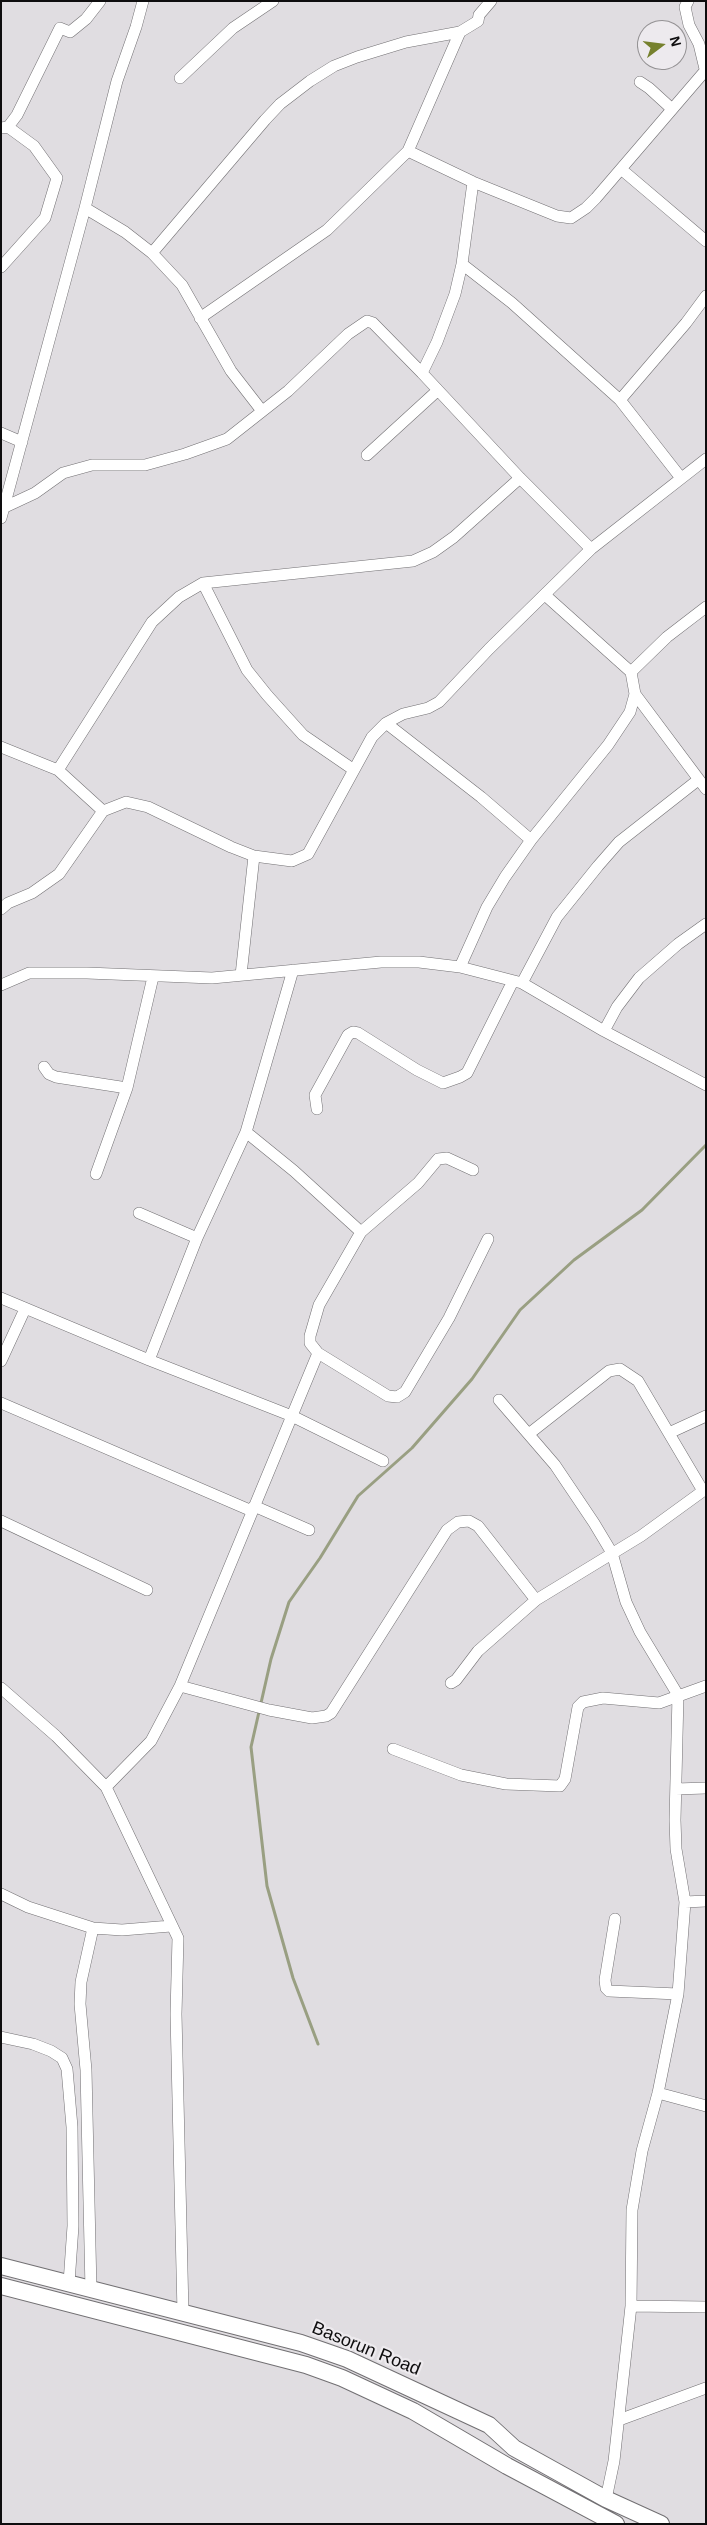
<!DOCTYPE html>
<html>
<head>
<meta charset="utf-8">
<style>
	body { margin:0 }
	#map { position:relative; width:707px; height:2525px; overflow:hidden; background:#e0dde1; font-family:Helvetica,sans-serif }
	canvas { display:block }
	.frame { position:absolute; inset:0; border:2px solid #0e0d0e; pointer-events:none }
	.north { position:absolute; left:637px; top:20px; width:50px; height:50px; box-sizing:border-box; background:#edeaee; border:1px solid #949294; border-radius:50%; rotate:75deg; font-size:14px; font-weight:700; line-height:20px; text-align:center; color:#0e0d0e }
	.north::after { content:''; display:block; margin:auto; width:18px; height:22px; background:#76812e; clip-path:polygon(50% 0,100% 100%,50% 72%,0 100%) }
</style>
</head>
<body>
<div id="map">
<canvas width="707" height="2525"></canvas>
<div class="frame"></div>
<div class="north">N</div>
</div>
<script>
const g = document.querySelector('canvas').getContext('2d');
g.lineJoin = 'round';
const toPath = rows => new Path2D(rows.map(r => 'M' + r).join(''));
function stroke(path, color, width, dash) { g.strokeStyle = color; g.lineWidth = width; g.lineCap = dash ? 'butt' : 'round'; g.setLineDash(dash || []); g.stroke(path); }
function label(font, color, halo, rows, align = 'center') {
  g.font = font + ' Helvetica,sans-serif'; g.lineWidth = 4.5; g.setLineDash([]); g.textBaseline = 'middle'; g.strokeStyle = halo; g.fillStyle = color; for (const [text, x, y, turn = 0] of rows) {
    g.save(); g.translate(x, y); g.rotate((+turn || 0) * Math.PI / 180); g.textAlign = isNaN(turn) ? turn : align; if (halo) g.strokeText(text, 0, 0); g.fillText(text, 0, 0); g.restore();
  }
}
stroke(toPath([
	[318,2044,293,1978,267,1886,251,1747,271,1659,289,1602,320,1558,358,1496,412,1448,472,1379,520,1310,574,1260,642,1210,706,1145]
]), '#999f82', 3);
const street = toPath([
	[688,1,685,7,689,25,699,44,706,73],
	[180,78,233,28,273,1],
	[640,82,649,88,672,109],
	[1,128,8,127,17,115,60,28,70,32,86,19,100,1],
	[408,151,473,182,557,216,571,218,586,208,596,198,705,71],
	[621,169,706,241],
	[85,208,125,232,152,253,182,285,231,371,262,411],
	[152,253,265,120,280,104,310,81,334,66,357,57,406,42,460,32],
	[462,264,512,303,620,400,681,478],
	[1,267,45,218,57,178,34,146,8,127],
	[200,318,327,230,408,151,460,32,478,21,479,15,491,1],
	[422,373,437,342,455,294,462,264,473,182],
	[620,400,686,323,706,296],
	[1,433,22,442],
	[367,455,437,391],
	[1,506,5,507,35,493,63,473,92,465,145,465,185,454,227,439,288,391,348,334,367,321,373,323,422,373,520,478,591,549],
	[1,518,85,208,117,81,136,27,143,1],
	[203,583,247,670,267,695,303,735,354,770],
	[545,595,631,672],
	[635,694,706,789],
	[386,723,481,797,531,840],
	[1,747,58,770,103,811],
	[58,770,152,622,179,597,203,583,413,561,433,552,454,537,520,478],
	[1,909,8,903,32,893,59,874,103,811,126,802,148,807,231,847,254,856,292,861,308,854,372,737,386,723,403,714,428,708,439,702,489,649,591,549,706,459],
	[460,967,487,907,505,877,531,840,608,745,630,712,635,694,631,672,667,637,706,607],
	[241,975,254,856],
	[522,983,557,917,598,866,619,842,698,780],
	[1,985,29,973,87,973,212,978,381,962,419,962,460,967,522,983,604,1031,706,1085],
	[604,1031,617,1007,639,978,678,944,706,924],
	[44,1067,49,1074,56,1077,127,1088],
	[317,1109,315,1095,348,1035,353,1032,358,1033,417,1070,443,1083,460,1077,467,1073,513,981],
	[246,1132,294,1171,361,1232],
	[96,1174,127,1088,153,977],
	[139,1213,197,1238],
	[1,1298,149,1360,292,1416,383,1461],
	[318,1353,388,1396,397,1397,405,1392,449,1318,488,1239],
	[149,1360,197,1238,246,1132,293,970],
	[1,1361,25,1309],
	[499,1400,555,1465,594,1523,612,1553,626,1602,640,1632,678,1695,675,1820,676,1849,685,1902,678,1994,658,2093,642,2151,632,2210,631,2306,614,2461,606,2499],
	[1,1403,252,1511],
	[669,1433,706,1416],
	[254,1506,309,1530],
	[1,1521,147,1590],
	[451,1683,456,1680,478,1651,536,1600,641,1536,703,1491,638,1381,620,1369,609,1371,530,1433],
	[180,1686,269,1710,312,1718,326,1716,331,1713,447,1530,458,1522,469,1521,478,1526,536,1600],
	[1,1688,56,1736,106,1787,178,1938,176,2014,183,2313],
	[393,1749,461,1775,506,1784,560,1786,565,1779,578,1707,583,1702,603,1698,659,1703,706,1686],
	[106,1787,151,1741,180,1686,318,1353,310,1343,310,1336,319,1305,361,1232,418,1183,438,1159,447,1158,473,1170],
	[676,1789,706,1788],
	[1,1894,28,1907,93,1928,122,1930,171,1926],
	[685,1902,706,1901],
	[615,1919,605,1980,606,1988,609,1991,678,1994],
	[1,2037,33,2044,51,2051,62,2058,67,2069,72,2127,73,2226,69,2283],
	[658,2093,706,2106],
	[91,2290,86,2070,80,2004,81,1982,93,1928],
	[631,2306,706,2307],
	[619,2420,706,2388]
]);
const secondary = toPath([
	[1,2266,301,2343,347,2359,489,2425,514,2448,606,2499,661,2524],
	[1,2286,306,2365,342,2378,413,2411,507,2466,616,2524]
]);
stroke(street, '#727073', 12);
stroke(secondary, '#727073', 18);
stroke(street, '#fff', 11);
stroke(secondary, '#fff', 16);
label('18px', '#0e0d0e', '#edeaee', [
	["Basorun Road",366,2349,22]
]);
</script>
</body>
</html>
